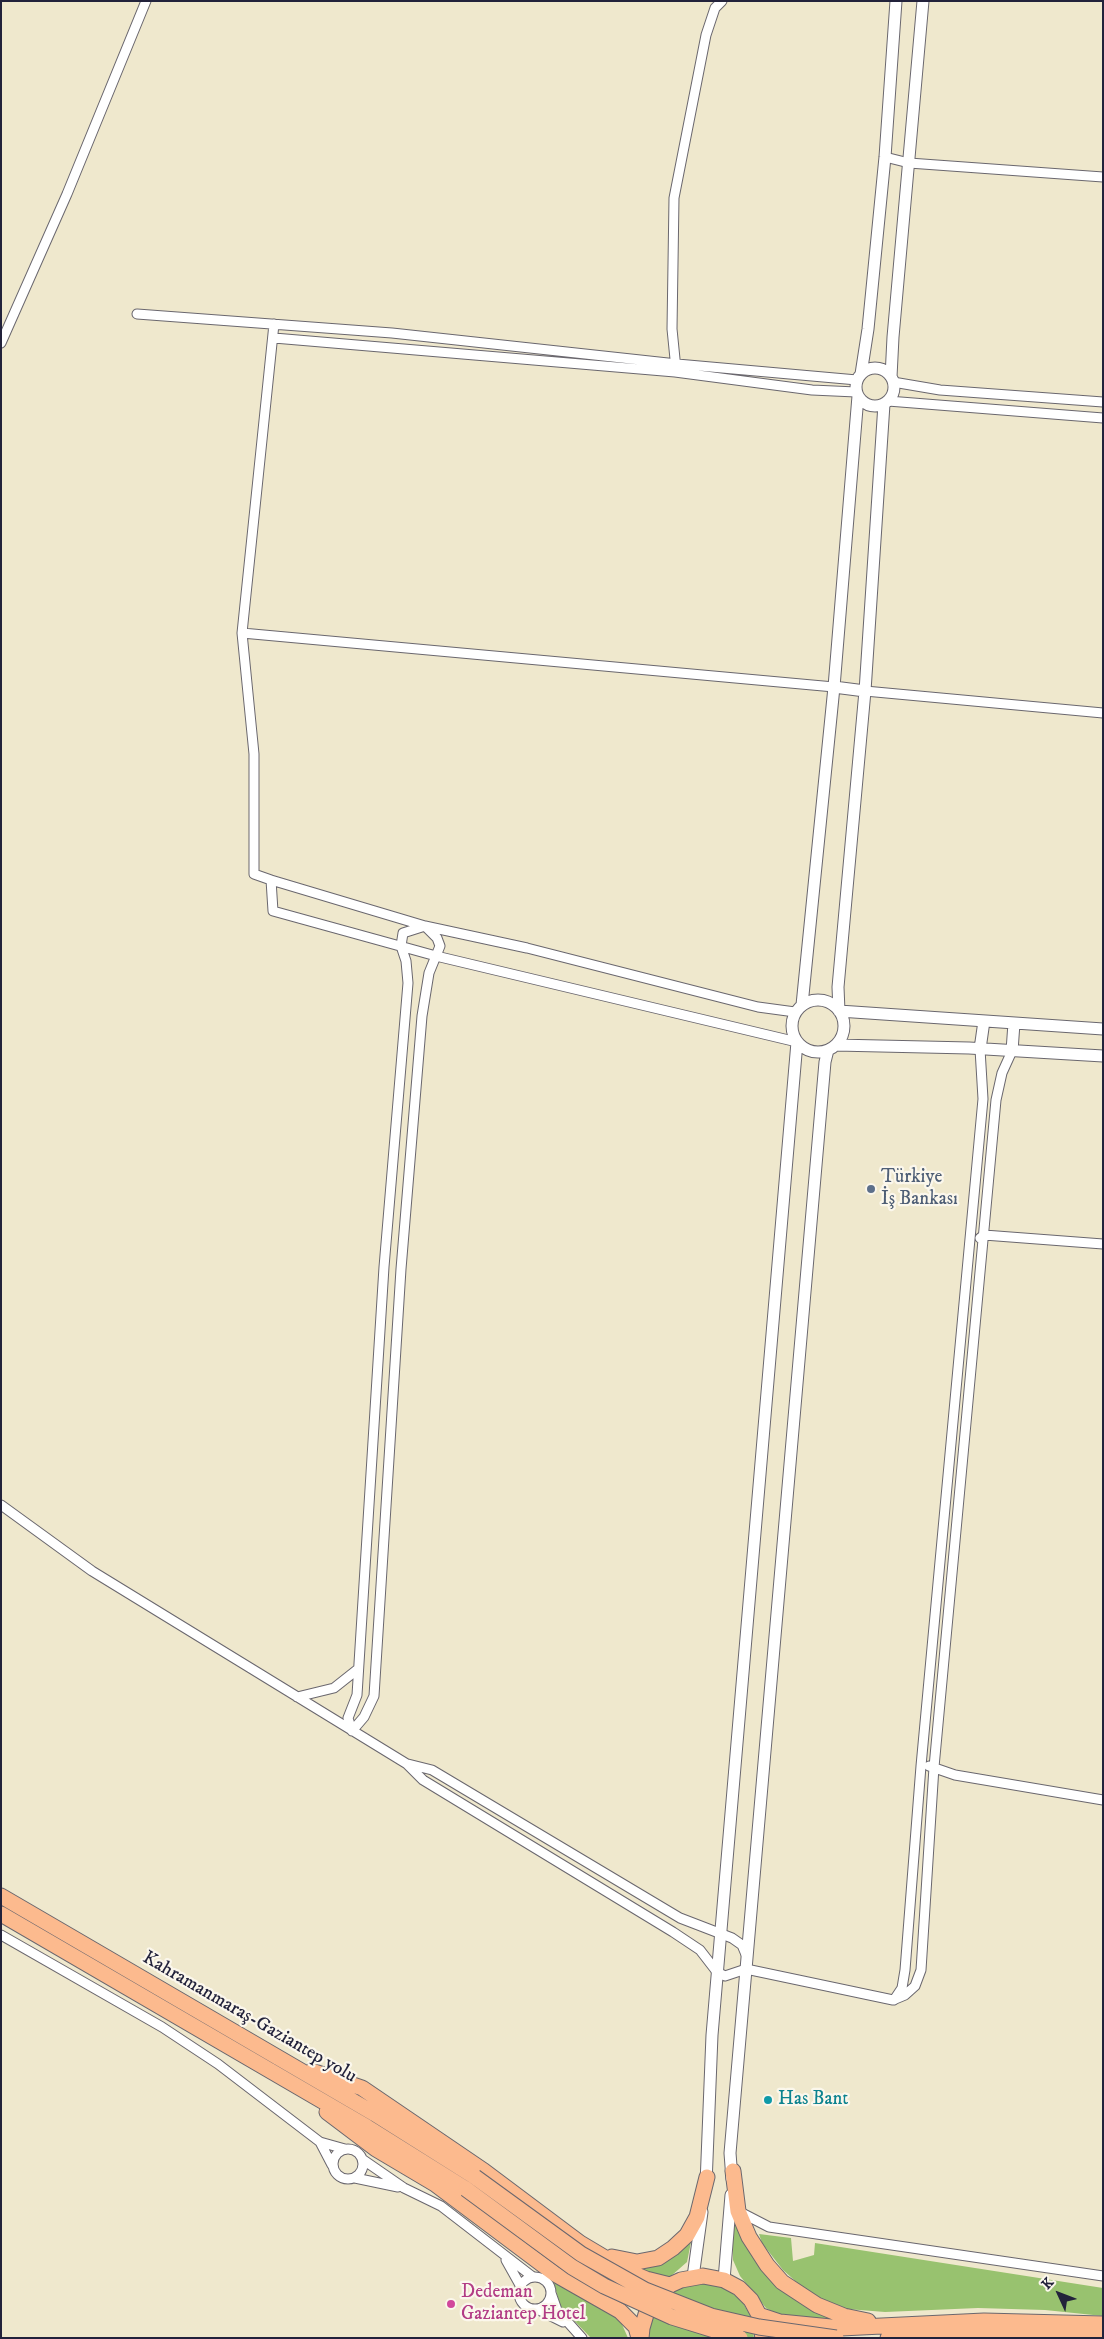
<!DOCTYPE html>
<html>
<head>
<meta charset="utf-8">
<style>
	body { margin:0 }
	#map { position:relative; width:1104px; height:2339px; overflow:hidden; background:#efe8cd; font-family:"IM FELL DW Pica",serif }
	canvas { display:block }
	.frame { position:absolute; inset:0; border:2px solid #22223b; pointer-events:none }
	.north { position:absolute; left:1034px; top:2269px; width:50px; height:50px; -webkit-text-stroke:4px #fbf7ec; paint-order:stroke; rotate:313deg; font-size:14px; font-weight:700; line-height:20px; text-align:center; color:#22223b }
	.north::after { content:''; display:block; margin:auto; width:18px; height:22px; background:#22223b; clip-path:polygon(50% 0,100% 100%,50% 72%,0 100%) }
</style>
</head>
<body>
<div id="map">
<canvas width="1104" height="2339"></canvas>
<div class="frame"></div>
<div class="north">K</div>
</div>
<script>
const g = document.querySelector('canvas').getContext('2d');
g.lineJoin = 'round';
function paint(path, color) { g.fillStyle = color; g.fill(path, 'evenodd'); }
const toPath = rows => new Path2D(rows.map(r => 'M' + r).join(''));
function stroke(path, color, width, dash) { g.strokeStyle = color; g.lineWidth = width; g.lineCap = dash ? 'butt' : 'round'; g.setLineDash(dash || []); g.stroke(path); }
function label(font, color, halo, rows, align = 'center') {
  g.font = font + ' "IM FELL DW Pica",serif'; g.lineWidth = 4.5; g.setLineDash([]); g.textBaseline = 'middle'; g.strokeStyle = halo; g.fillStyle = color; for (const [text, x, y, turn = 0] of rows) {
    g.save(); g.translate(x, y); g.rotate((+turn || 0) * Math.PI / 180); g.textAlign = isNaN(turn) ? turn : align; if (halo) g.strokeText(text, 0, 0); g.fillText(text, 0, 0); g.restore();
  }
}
paint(toPath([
	[732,2206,741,2236,751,2254,765,2272,839,2321,781,2316,766,2308,740,2276,733,2260],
	[759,2234,791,2238,793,2261,814,2255,815,2243,1103,2288,1103,2316,1045,2310,978,2308,885,2312,847,2309,825,2303,802,2287,783,2270,762,2243],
	[692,2237,687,2262,671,2276,658,2279,637,2267],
	[553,2279,614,2315,621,2322,628,2338,591,2338,560,2306],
	[693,2283,711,2283,728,2290,742,2301,751,2317,754,2338,647,2338,652,2313,676,2288]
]), '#98c26f');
const minor = toPath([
	[885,157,909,163,1103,177],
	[137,314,392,333,677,364,857,380],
	[274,324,242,633,254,754,254,874,271,880,273,911,436,956,797,1042],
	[274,338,675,372,812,390,856,392],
	[1,343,67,194,146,1],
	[676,369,672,329,674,198,706,35,715,8,722,1],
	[893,382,940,390,1103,402],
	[888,401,1103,418],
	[242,633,834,687],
	[865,691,1103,713],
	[271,880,425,926,527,948,758,1007,795,1012],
	[425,926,437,938,440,946,429,973,422,1016,401,1269,374,1696,364,1717,352,1731,348,1718,357,1695,384,1267,408,983,406,961,401,946,403,933,425,926],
	[980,1238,984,1235,1103,1244],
	[1,1505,92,1571,407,1764,423,1780,673,1932,700,1950,717,1972,725,1976,746,1969,893,2000,905,1995,915,1986,921,1970,934,1767,996,1100,1002,1073,1012,1051],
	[297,1697,334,1688,358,1669],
	[408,1764,432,1770,680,1918,732,1938,742,1945,747,1957],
	[929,1766,955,1775,1103,1800],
	[1,1935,162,2027,218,2064,320,2142,345,2149],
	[894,2000,902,1988,905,1970,921,1766,983,1099,980,1049],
	[320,2142,332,2165],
	'333 2164a15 15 0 1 1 30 0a15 15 0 1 1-30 0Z',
	[362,2159,404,2188,441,2206,533,2277],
	[355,2178,398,2187],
	[738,2211,769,2227,1103,2276],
	[506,2260,520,2285],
	'519 2293a16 16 0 1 1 32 0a16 16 0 1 1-32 0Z',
	[551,2293,557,2310,582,2338],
	[537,2309,563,2322]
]);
const tertiary = toPath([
	'856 387a19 19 0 1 1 38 0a19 19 0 1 1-38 0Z',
	[861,374,868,329,885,157,896,1],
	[891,377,893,337,923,1],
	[884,404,865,691,838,987,839,1011,1103,1029],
	[834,687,865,691],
	'792 1026a26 26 0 1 1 52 0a26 26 0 1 1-52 0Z',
	[802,1005,834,687,858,396],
	[836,1045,969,1048,1103,1056],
	[980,1049,984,1021],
	[1012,1051,1014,1023],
	[732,2179,730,2153,825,1062,828,1050],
	[706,2184,712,2035,797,1042],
	[693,2277,702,2212],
	[724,2280,731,2195]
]);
const trunk = toPath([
	[1,1896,375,2114,475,2177],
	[1,1914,367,2127,466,2189],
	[312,2071,362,2088,484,2171,580,2243,627,2271,646,2279,670,2285],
	[327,2112,376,2149,435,2184,555,2274,620,2311,636,2327,639,2338],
	[733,2171,738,2211,749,2237,767,2265,782,2282,817,2305,844,2316,868,2321],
	[612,2257,637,2262,658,2258,673,2248,687,2235,697,2217,707,2177],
	[759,2315,780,2322,841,2328,984,2321,1103,2324],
	[641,2338,642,2328,647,2311,657,2296,670,2285,681,2280,703,2276,724,2280,739,2288,751,2300,759,2315,763,2338],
	[888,2338,1042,2332,1103,2338]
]);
stroke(minor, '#6a676e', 11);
stroke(tertiary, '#6a676e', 13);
stroke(trunk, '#6a676e', 17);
stroke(minor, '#fff', 9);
stroke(tertiary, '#fff', 11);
stroke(trunk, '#fcba8e', 15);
const trunkBridge = toPath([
	[475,2177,581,2254,645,2290,711,2316,759,2327,836,2338],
	[466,2189,572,2267,604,2286,672,2317,740,2338]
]);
stroke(trunkBridge, '#6a676e', 17, []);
stroke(trunkBridge, '#fcba8e', 15);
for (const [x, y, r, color] of [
	[871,1189,5,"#5c6f8a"],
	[768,2100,5,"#0f9aa8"],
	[451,2304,5,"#d1479c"]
]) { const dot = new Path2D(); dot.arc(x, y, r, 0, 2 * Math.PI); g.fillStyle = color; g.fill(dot); stroke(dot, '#fbf7ec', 2); }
label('19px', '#4e5e75', '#fbf7ec', [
	["Türkiye",881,1178],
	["İş Bankası",881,1200]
], 'left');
label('19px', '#22223b', '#fbf7ec', [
	["Kahramanmaraş-Gaziantep yolu",249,2018,30]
]);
label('19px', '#0d838f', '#fbf7ec', [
	["Has Bant",778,2100]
], 'left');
label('19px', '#b23c85', '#fbf7ec', [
	["Dedeman",461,2293],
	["Gaziantep Hotel",461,2315]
], 'left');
</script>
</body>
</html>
